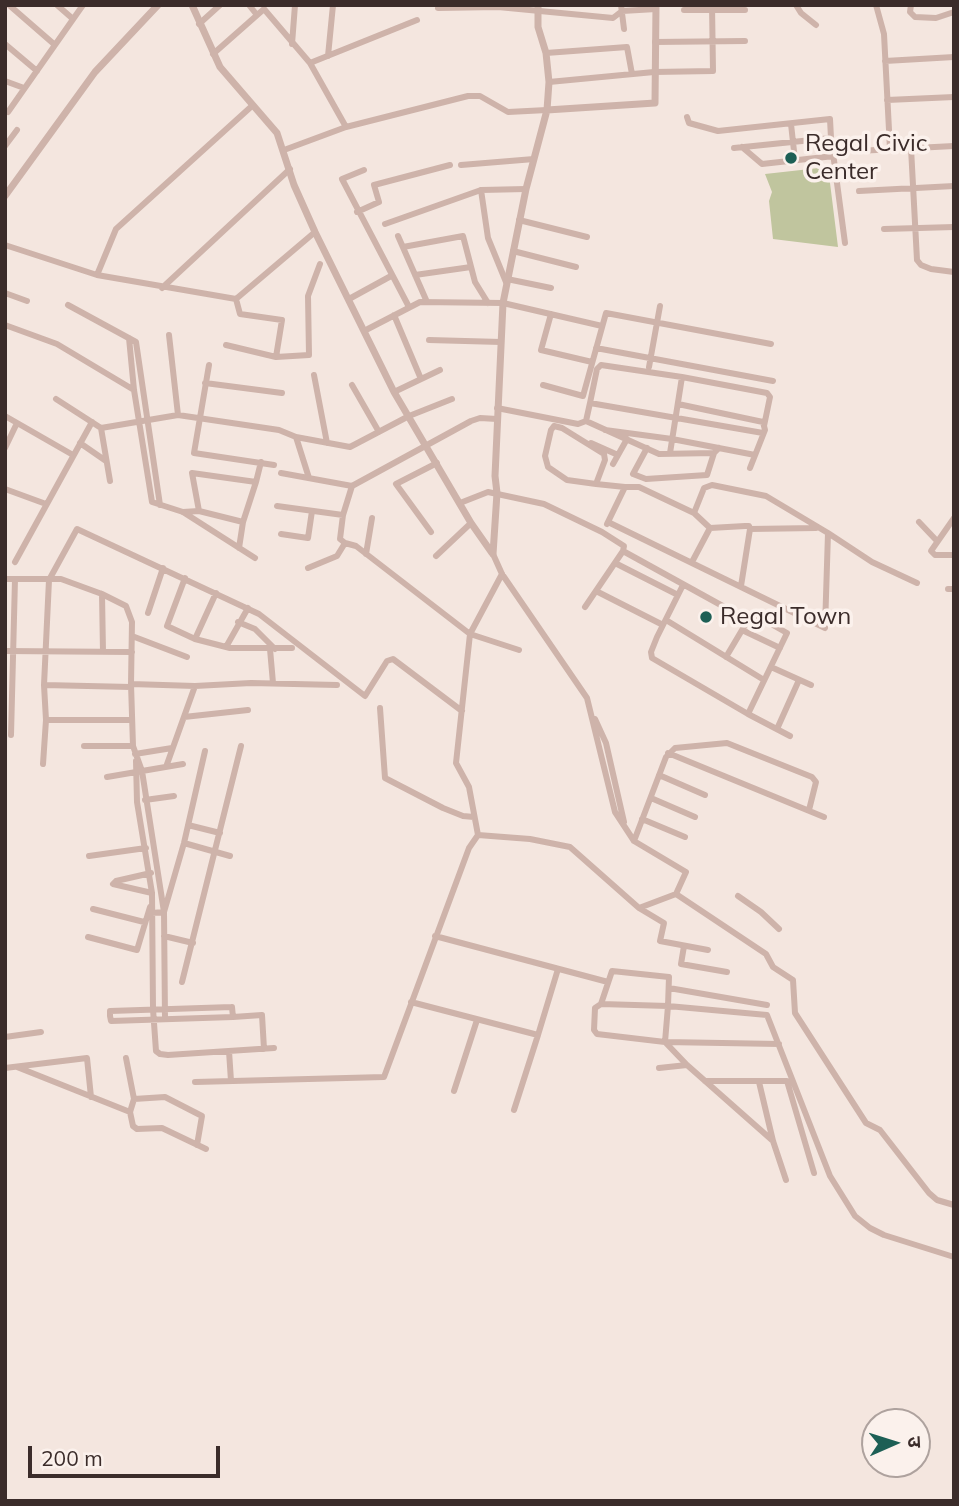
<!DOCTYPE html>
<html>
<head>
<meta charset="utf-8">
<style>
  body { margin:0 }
  #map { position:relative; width:959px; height:1506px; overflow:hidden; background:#f4e6df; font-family:Mulish,"Noto Sans Devanagari",sans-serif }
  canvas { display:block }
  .frame { position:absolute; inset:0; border:7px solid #3b2c2a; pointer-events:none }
  .north { position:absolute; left:861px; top:1408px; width:70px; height:70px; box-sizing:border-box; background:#fbf1ec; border:2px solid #aea29e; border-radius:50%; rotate:87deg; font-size:19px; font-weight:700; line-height:28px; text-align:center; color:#3b2c2a }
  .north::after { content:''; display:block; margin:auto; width:24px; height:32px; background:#1d5f55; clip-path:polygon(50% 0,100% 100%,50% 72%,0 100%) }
  .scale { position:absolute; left:28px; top:1446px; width:192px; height:32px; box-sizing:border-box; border:4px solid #3b2c2a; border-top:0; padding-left:9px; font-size:21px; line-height:24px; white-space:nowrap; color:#3b2c2a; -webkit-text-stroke:5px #fbf1ec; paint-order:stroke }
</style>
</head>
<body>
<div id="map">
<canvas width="959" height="1506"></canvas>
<div class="frame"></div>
<div class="north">उ</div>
<div class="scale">200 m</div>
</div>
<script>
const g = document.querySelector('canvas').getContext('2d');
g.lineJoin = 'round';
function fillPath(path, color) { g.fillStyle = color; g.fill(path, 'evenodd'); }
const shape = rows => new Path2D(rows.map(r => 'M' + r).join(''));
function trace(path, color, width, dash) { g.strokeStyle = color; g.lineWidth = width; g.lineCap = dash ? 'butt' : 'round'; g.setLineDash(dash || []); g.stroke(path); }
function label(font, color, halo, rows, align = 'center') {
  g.font = font + ' Mulish,sans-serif'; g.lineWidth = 7; g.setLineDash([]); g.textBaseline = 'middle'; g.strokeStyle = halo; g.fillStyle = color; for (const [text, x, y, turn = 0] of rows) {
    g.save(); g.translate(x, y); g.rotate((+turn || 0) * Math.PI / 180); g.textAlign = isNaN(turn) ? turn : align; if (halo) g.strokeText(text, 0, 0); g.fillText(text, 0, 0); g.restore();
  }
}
const green = shape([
  [828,167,838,247,773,239,769,201,772,192,765,174]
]);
const minor = shape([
  [9,5,55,45],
  [57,5,73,19],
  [249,5,257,15],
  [439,5,438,8,498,7,613,18,622,11,656,9],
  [621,5,624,29],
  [796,5,801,13,816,25],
  [876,5,884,34,890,149],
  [911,5,910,12,915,17,936,18,954,12],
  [684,10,745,10],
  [199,24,220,5],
  [655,42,745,41],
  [5,44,37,71],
  [292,44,295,5],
  [546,53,627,47,632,74],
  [213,54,264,9,310,63,346,127],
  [328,56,333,5],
  [885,61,954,57],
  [310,63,417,20],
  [5,81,24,88],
  [549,82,654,72,713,71,712,5],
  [887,100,954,97],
  [8,112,83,5],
  [687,117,689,123,718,131,830,119,831,138,734,148],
  [791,124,795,160],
  [831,138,845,243],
  [5,146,17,130],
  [742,147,762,164,834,156],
  [911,148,917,260,921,265,931,269,954,272],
  [284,150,346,127,468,96,480,96,508,112,547,110],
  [857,151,954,146],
  [461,165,534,159],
  [364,170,342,179,409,307],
  [481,190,488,238,506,282],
  [859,191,954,186],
  [357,212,379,202,374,185,450,165],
  [519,220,587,237],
  [385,224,481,190,526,189],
  [884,229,954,227],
  [398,236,427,302],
  [5,245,97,275,236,299,315,232],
  [403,247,463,236,475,282,488,303],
  [513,251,576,267],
  [97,275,116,229,253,105],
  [415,275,471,267],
  [507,279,551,288],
  [162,288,290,169],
  [5,293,27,301],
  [236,299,240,314,282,320,276,357],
  [349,299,391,276],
  [68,305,136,342,160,505],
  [551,314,541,350,592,362],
  [394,315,421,379],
  [5,325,57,344,134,390],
  [364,331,420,302,503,303,602,326],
  [169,335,178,415],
  [129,338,134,390,152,502,183,512,255,558],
  [429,340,501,342],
  [226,345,276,357,309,355,308,296,320,264],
  [596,348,773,381],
  [209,365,194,453,274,465],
  [649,367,660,306],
  [314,375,327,443],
  [682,377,767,393,770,397,764,426],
  [205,383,282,393],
  [352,385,379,432],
  [543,385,583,396,606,313,771,344],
  [394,392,440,370],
  [56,399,101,428,178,415,279,430,296,437,350,447,409,416,452,399],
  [590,403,597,369,601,365,682,377,670,453],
  [678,404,763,422,765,430,750,468],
  [497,408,578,424,586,421,590,403,763,433],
  [5,416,73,455],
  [497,419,480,418,471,421,352,486,343,515,340,539,345,543,356,546,470,634,519,650],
  [586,421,659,454,714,453,719,448],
  [101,428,110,481],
  [605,430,672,439,755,455],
  [296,437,309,478],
  [80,443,106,461],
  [591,443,618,455],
  [5,448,17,423],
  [647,448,633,474,646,479,707,475,714,453],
  [613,464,627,439],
  [281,473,352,486],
  [256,482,261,462],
  [596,484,605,460,604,454,562,428,554,426,551,430,545,456,548,467,567,480,596,484,625,487],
  [5,489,46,504],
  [460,503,488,492,544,504,602,532,624,546,623,551,748,620],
  [277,506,343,515],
  [199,511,192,473,256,482,243,522,239,548],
  [183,512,199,511,243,522],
  [954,518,931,551,935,555,954,555],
  [608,522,825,628,828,533,766,496,712,485,704,488,694,513],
  [919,522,937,541],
  [607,524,625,487,639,487,694,513,710,528,692,562],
  [710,528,745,526,749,526,750,529,741,586],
  [750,529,816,528],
  [431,532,396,484,437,463],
  [828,533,872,562,917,583],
  [281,534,308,538,312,511],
  [366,554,372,518],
  [493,554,502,574,587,698,615,812,634,841,686,872,676,894,639,908],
  [436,556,471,523],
  [15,562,92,422],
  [615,563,678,595],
  [308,568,337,556,345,543],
  [185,578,167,626,195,639,216,593],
  [5,579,61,579,102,594,103,652],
  [683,585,657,637,651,652,652,658,748,714,790,736],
  [948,589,954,589],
  [596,591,663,625],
  [102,594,126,606,132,622,131,684,133,746,142,771,164,912,165,1019],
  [585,607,623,551],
  [148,613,163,568],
  [666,620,764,680],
  [238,622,255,629,275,649],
  [742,630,780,648],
  [132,636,187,657],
  [195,639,230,648,292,648],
  [226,647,248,608],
  [270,649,273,683],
  [5,651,132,652],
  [726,657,748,620,752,617,757,616,787,633,748,714],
  [771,667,811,685],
  [131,684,195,686,251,683,337,685],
  [44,685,131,687],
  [380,708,385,778,443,808,463,816,474,817],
  [184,717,248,710],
  [595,719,606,743,624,822],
  [131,720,46,720,44,685,49,580,77,529,259,614,365,696,387,661,393,659,462,711],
  [777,729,799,680],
  [11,735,15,579],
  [84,746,133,746],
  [668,753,824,817],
  [135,754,172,748],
  [136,761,137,802,152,893,153,1009,156,1051,160,1054,168,1055,274,1048],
  [43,764,46,720],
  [166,767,195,686],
  [659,775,705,795],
  [107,777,183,764],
  [651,798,695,817],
  [145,800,174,796],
  [642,819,685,837],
  [188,825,220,833],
  [478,835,530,839,570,847,639,908,664,923,660,941,708,950],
  [634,841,666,757,675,748,727,743,812,777,816,782,809,810],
  [184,843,230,856],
  [89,856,146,848],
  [151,873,116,881,113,884,152,893],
  [676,894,766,954,773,967,793,980,795,1013,866,1123,880,1130,929,1193,937,1200,954,1205],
  [738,896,761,912,779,929],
  [93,909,144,922],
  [152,913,164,912,184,843,205,751],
  [164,936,193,943],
  [435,936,608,982],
  [88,937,137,950,150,907],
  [684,946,681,964,727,972],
  [182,982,241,746],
  [669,988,767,1005],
  [411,1002,538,1035,514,1110],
  [601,1004,595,1008,594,1030,597,1034,665,1042,779,1044],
  [232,1007,233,1017,111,1021,110,1016,110,1011,232,1007],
  [233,1017,262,1015,264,1049],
  [538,1035,558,969],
  [5,1037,41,1032],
  [229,1051,231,1081],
  [17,1067,130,1112,134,1099,126,1058],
  [5,1068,87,1058,91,1097],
  [659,1068,687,1065],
  [705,1081,787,1081,814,1173],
  [195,1082,384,1077,469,848,478,835,469,787,456,763,470,634,502,574],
  [759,1082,773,1141,786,1180],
  [454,1091,477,1020],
  [134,1099,165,1097,202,1116,197,1145],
  [130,1112,133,1126,137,1129,162,1128,206,1149],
  [773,1141,687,1065,665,1042,668,1006,669,977,612,971,601,1004,668,1006,767,1015,830,1176,855,1216,870,1228,884,1235,954,1257]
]);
const tertiary = shape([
  [192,5,220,67,277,133,294,185,315,232,394,392,471,523,492,553],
  [538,5,538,27,546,53,549,82,547,110],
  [5,196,95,72,158,5],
  [493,554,497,493,495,476,503,303,526,189,547,110,655,103,656,5]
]);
const markers = [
  [791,158,7,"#1d5f55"],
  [706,617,7,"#1d5f55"]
];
const poiNames = [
  ["Regal Civic",805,144],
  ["Center",805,172],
  ["Regal Town",720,617]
];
fillPath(green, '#c0c59e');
trace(minor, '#ceb3aa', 6);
trace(tertiary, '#ceb3aa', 7);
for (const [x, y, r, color] of markers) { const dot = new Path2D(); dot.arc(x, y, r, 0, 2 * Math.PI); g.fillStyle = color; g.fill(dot); trace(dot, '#fbf1ec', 2.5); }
label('24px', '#3b2c2a', '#fbf1ec', poiNames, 'left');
</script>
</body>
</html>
